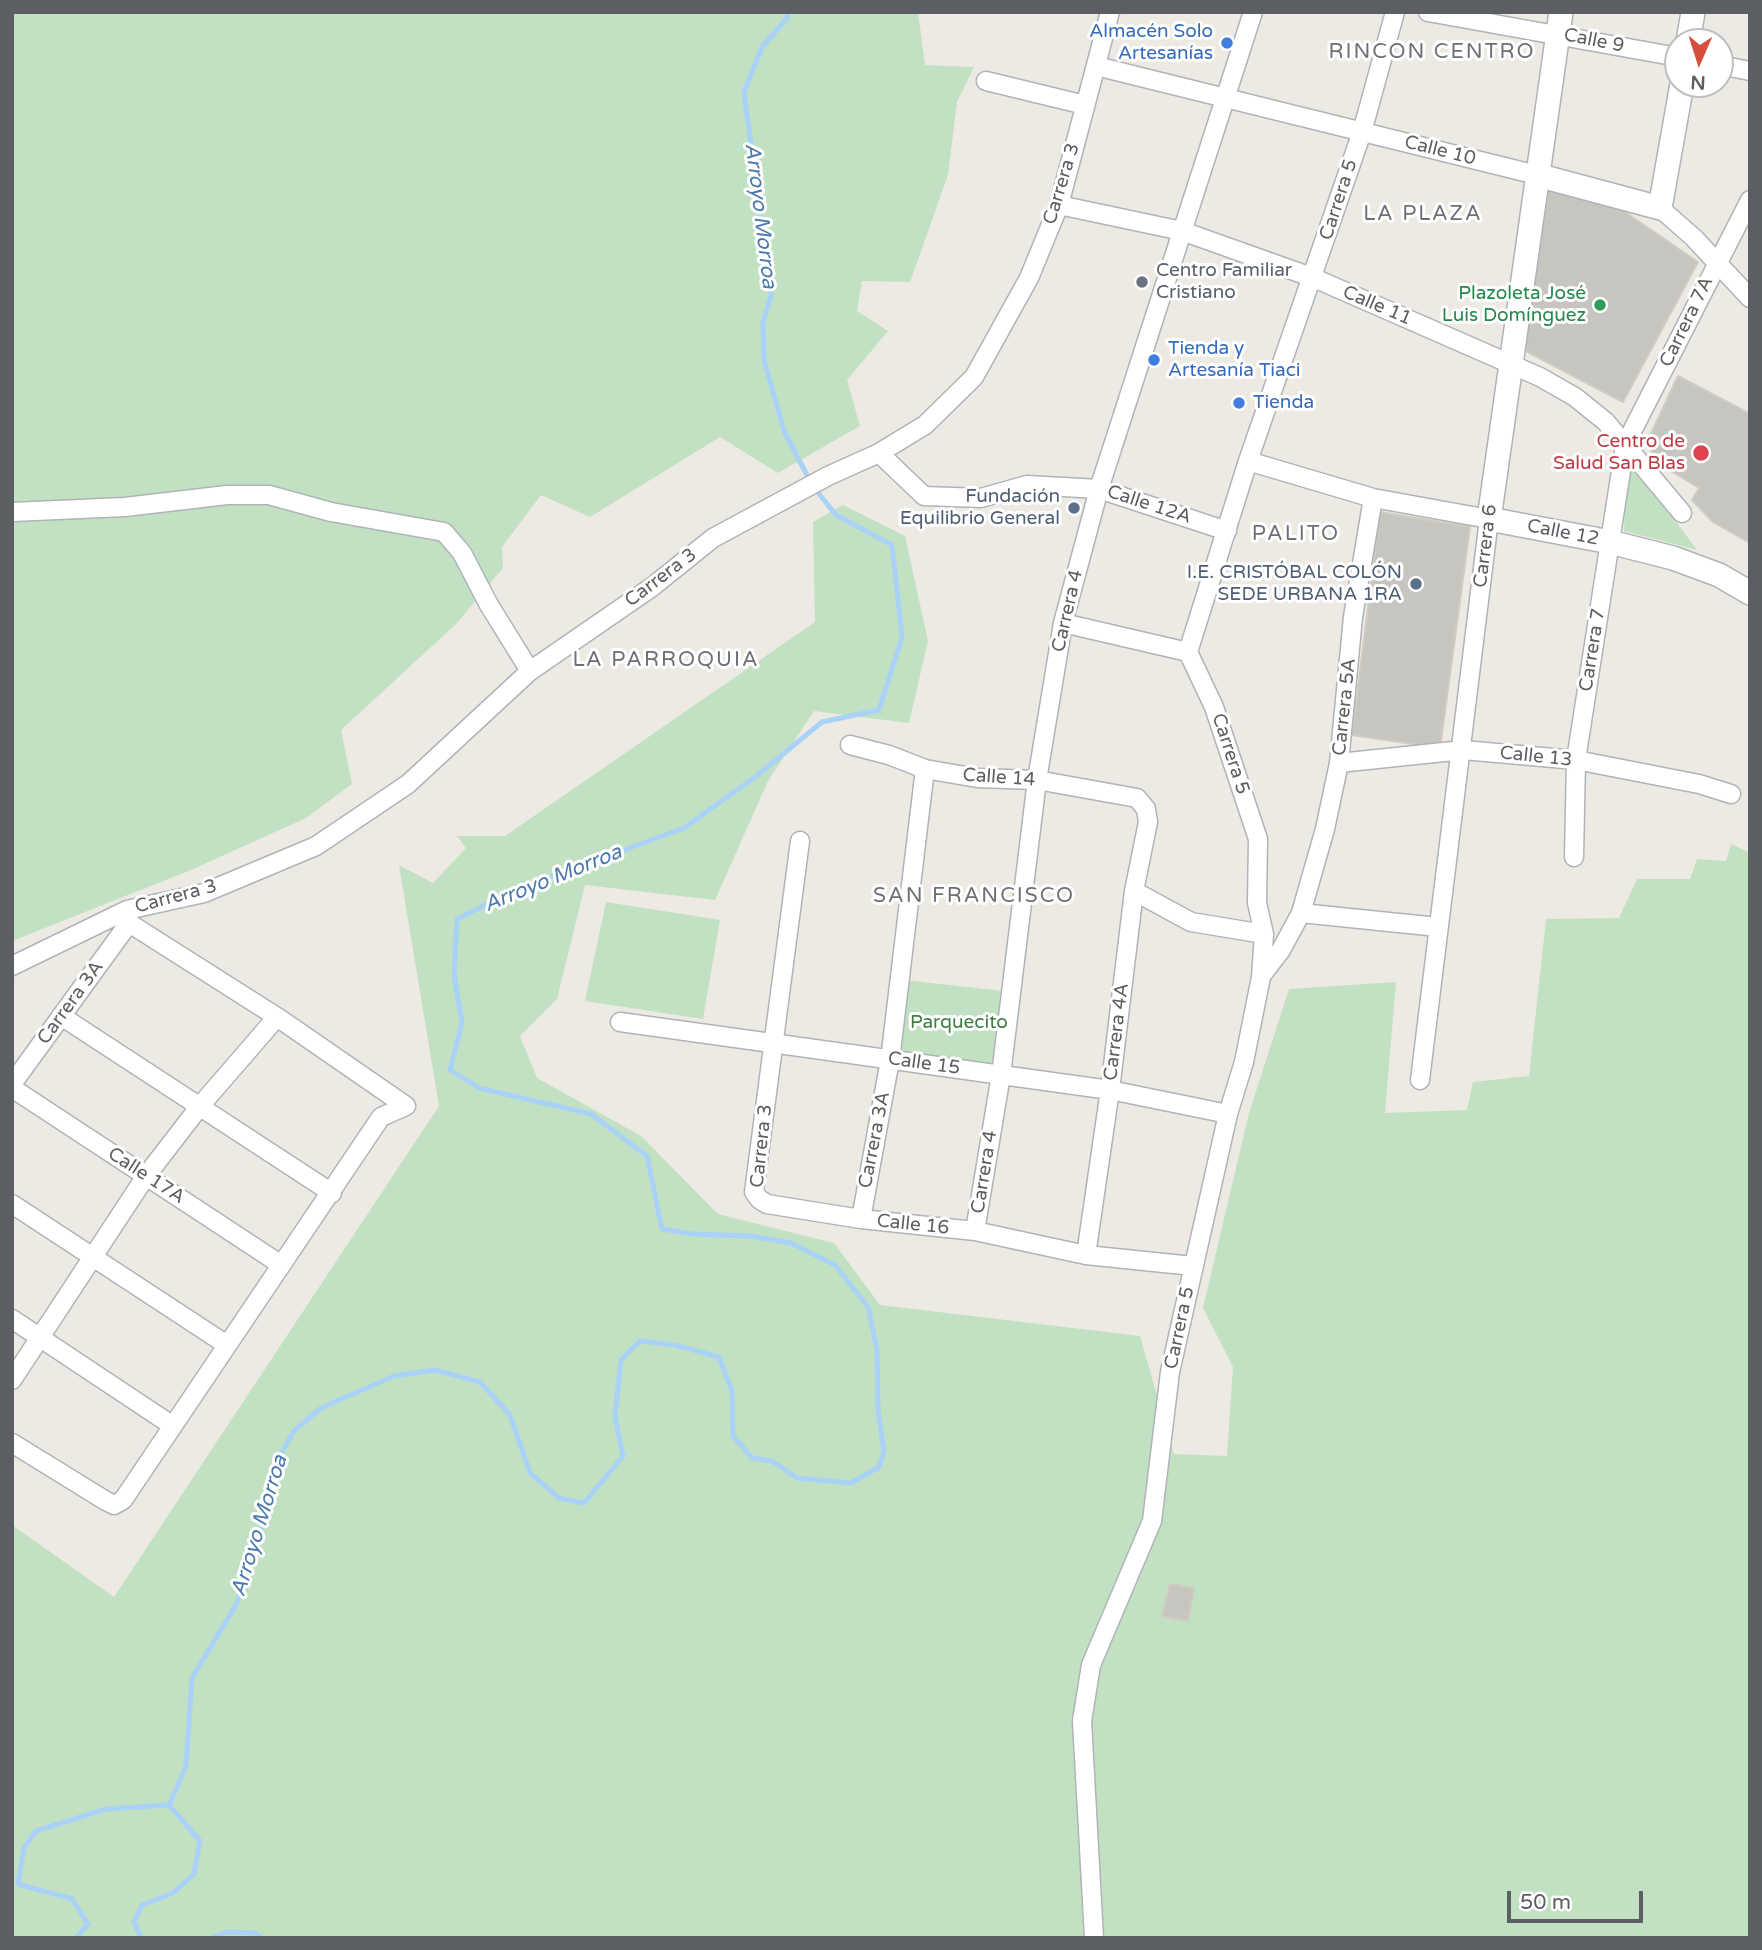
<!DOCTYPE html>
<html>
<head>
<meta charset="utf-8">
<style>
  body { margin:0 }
  #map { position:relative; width:1762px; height:1950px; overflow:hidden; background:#eceae3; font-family:"Varela Round",sans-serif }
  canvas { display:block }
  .frame { position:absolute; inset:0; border:14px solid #5b5e62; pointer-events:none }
  .north { position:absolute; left:1664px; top:28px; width:70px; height:70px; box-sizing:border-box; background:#fff; border:2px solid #bdbfc0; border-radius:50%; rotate:183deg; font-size:19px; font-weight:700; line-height:28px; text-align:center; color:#5b5e62 }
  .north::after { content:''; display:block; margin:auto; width:24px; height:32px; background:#d64e3e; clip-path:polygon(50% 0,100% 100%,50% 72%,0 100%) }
  .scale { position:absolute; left:1507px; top:1891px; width:136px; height:32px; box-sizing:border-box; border:4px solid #5b5e62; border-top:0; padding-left:9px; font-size:21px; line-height:24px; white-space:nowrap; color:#5b5e62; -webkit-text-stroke:5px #fff; paint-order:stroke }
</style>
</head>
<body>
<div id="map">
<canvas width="1762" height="1950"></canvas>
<div class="frame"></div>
<div class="north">N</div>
<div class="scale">50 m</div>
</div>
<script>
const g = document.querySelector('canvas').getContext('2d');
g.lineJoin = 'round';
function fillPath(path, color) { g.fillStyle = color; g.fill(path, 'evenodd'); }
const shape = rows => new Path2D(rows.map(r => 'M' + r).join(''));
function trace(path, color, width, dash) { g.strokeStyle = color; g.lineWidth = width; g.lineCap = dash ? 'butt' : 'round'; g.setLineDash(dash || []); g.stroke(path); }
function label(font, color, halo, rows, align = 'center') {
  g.font = font + ' "Varela Round",sans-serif'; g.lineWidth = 6; g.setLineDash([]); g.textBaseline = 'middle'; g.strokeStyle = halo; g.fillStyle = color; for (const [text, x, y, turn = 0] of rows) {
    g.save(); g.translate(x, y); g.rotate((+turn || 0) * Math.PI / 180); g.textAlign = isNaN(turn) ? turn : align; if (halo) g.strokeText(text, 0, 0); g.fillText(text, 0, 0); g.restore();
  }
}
const green = shape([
  [12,12,918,12,925,65,974,67,957,102,948,175,910,282,862,281,857,311,888,331,847,380,860,426,778,473,720,437,590,517,541,495,502,547,503,568,456,624,341,730,352,784,306,818,191,870,12,941],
  [1626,462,1633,464,1697,550,1624,531],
  [843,505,905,536,928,641,909,723,814,711,768,781,715,900,585,885,557,999,520,1036,537,1078,641,1136,718,1214,834,1243,880,1305,1140,1336,1174,1454,1227,1456,1233,1367,1203,1308,1249,1113,1289,989,1396,982,1385,1113,1467,1110,1473,1082,1529,1076,1546,919,1619,918,1637,879,1690,879,1697,859,1726,861,1731,844,1750,853,1750,1938,12,1938,12,1525,114,1597,439,1106,399,865,433,883,466,848,457,836,505,836,815,622,813,522],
  [606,902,720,920,703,1019,585,1001],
  [904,980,1003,991,994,1065,894,1051]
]);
const stream = shape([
  [76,1938,88,1924,72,1899,18,1884,24,1848,36,1831,106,1809,169,1805,186,1766,192,1678,236,1605,257,1548,276,1462,294,1431,321,1408,394,1376,435,1370,480,1382,510,1415,530,1473,559,1498,584,1503,623,1456,615,1416,621,1360,640,1341,675,1345,719,1357,732,1391,733,1436,752,1458,772,1461,797,1478,851,1483,879,1467,884,1451,878,1410,877,1349,868,1307,835,1265,791,1243,751,1236,693,1234,662,1229,647,1156,591,1114,479,1088,450,1070,462,1023,454,975,457,919,515,890,684,828,759,774,822,722,879,710,902,637,892,545,836,515,812,485,784,431,764,360,763,322,771,295,744,92,762,47,788,17,786,12],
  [141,1938,134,1922,142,1905,173,1893,194,1874,200,1841,169,1805],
  [211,1938,227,1932,255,1933,262,1938]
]);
const building = shape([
  [1540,187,1622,210,1698,262,1623,402,1520,348,1540,187],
  [1678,376,1750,414,1750,543,1713,522,1692,500,1699,488,1658,463,1647,442,1678,376],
  [1380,512,1470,527,1440,748,1352,735,1380,512],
  [1170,1584,1194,1588,1188,1621,1162,1616,1170,1584]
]);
const minor = shape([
  [1428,12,1678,57],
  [1720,65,1750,71],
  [1096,66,1537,175],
  [986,81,1085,105],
  [1059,205,1182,231,1314,278,1540,377,1575,397,1606,422,1682,513],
  [1660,208,1694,238,1750,298],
  [879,453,924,496,981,498,1027,485,1099,489,1227,531],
  [1248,461,1373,498,1489,519,1420,1080],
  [12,512,125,507,227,495,269,495,331,512,444,532,462,553,489,605,530,671],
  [1063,623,1188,652],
  [850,745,889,755,925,769,977,778,1037,780,1137,798,1146,809,1148,822,1134,891,1110,1090,1086,1255],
  [1339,763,1463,750,1576,760,1699,784,1731,794],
  [800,841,754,1192,759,1199,767,1204,861,1219,975,1231,1086,1255,1193,1266],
  [1574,857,1576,760,1625,445,1750,200],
  [1134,891,1191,922,1264,934],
  [1301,913,1438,927],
  [12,966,127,910,204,893,316,846,408,784,530,671,652,587,713,538,828,476,879,453,925,425,974,377,1029,278,1059,205,1110,12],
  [1261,976,1281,950,1301,913,1325,829,1339,763,1353,617,1373,498],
  [61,1016,332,1193],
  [620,1022,1110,1090,1228,1114],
  [12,1084,129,923],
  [12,1088,280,1264],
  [12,1204,227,1345],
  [861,1219,890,1060,925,769],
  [975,1231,1001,1075,1037,780,1063,623,1099,489,1253,12],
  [12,1319,173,1426],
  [12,1380,146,1176,200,1106,277,1017],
  [12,1443,106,1501,114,1505,123,1500,381,1117,406,1106,277,1017,129,923,127,910],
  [1094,1938,1082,1721,1091,1665,1152,1521,1170,1372,1228,1114,1244,1062,1261,977,1264,934,1257,903,1258,839,1214,707,1188,652,1248,461,1362,132,1395,12]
]);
const tertiary = shape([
  [1561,12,1489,519,1610,542,1673,558,1719,575,1750,593],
  [1688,42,1693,12],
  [1537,175,1660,208,1682,84]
]);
const markers = [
  [1227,43,7,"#3f7fe0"],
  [1142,282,7,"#6b7280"],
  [1600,305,7,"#2e9e5b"],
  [1154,360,7,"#3f7fe0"],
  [1239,403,7,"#3f7fe0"],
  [1701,453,9,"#e0444e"],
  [1074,508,7,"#5c6f8a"],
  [1416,584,7,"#5c6f8a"]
];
const shopNames = [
  ["Almacén Solo",1213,32,"right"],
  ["Artesanías",1213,54,"right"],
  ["Tienda y",1168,349],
  ["Artesanía Tiaci",1168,371],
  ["Tienda",1253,403]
];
const streetNames = [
  ["Calle 9",1594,41,11],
  ["Calle 10",1440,151,14],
  ["Carrera 3",1062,184,-73],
  ["Carrera 5",1339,200,-72],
  ["Calle 11",1377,306,23],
  ["Carrera 7A",1687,322,-64],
  ["Calle 12A",1149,505,18],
  ["Calle 12",1563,533,11],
  ["Carrera 6",1486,546,-83],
  ["Carrera 3",661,578,-37],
  ["Carrera 4",1068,611,-77],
  ["Carrera 7",1593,650,-81],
  ["Carrera 5A",1345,707,-84],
  ["Carrera 5",1230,754,72],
  ["Calle 13",1536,757,6],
  ["Calle 14",999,778,4],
  ["Carrera 3",176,897,-15],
  ["Carrera 3A",71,1003,-54],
  ["Carrera 4A",1117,1032,-83],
  ["Calle 15",924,1064,8],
  ["Carrera 3A",875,1140,-79],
  ["Carrera 3",762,1146,-84],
  ["Carrera 4",985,1172,-81],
  ["Calle 17A",146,1176,33],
  ["Calle 16",913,1225,6],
  ["Carrera 5",1180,1328,-78]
];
const worshipNames = [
  ["Centro Familiar",1156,271],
  ["Cristiano",1156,293]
];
const leisureNames = [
  ["Plazoleta José",1586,294],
  ["Luis Domínguez",1586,316]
];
const healthNames = [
  ["Centro de",1685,442],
  ["Salud San Blas",1685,464]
];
const serviceNames = [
  ["Fundación",1060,497],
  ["Equilibrio General",1060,519],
  ["I.E. CRISTÓBAL COLÓN",1402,573],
  ["SEDE URBANA 1RA",1402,595]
];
const parkNames = [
  ["Parquecito",959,1023]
];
const neighbourhoodNames = [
  ["RINCON CENTRO",1432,52],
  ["LA PLAZA",1423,214],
  ["PALITO",1296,534],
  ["LA PARROQUIA",666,660],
  ["SAN FRANCISCO",974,896]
];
const waterNames = [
  ["Arroyo Morroa",760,216,83],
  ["Arroyo Morroa",553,879,-22],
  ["Arroyo Morroa",260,1526,-73]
];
fillPath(green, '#c2e1c2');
trace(stream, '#a9d2f6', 5);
fillPath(building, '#c7c5c0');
trace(building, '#d0ccc2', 2);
trace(minor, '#b0b3b7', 21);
trace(tertiary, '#b0b3b7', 26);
trace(minor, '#fff', 18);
trace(tertiary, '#fff', 23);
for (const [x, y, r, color] of markers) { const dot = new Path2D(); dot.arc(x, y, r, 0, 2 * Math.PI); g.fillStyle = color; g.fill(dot); trace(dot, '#fff', 2.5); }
label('19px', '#366cbe', '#fff', shopNames, 'left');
label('19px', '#5b5e62', '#fff', streetNames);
label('19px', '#5b616d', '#fff', worshipNames, 'left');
label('19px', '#27864d', '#fff', leisureNames, 'right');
label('19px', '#be3a42', '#fff', healthNames, 'right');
label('19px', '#4e5e75', '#fff', serviceNames, 'right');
label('19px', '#3d7e42', '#fff', parkNames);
g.letterSpacing = '2px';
label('21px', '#6c7074', '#fff', neighbourhoodNames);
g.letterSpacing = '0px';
label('italic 21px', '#4c79ae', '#fff', waterNames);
</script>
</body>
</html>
